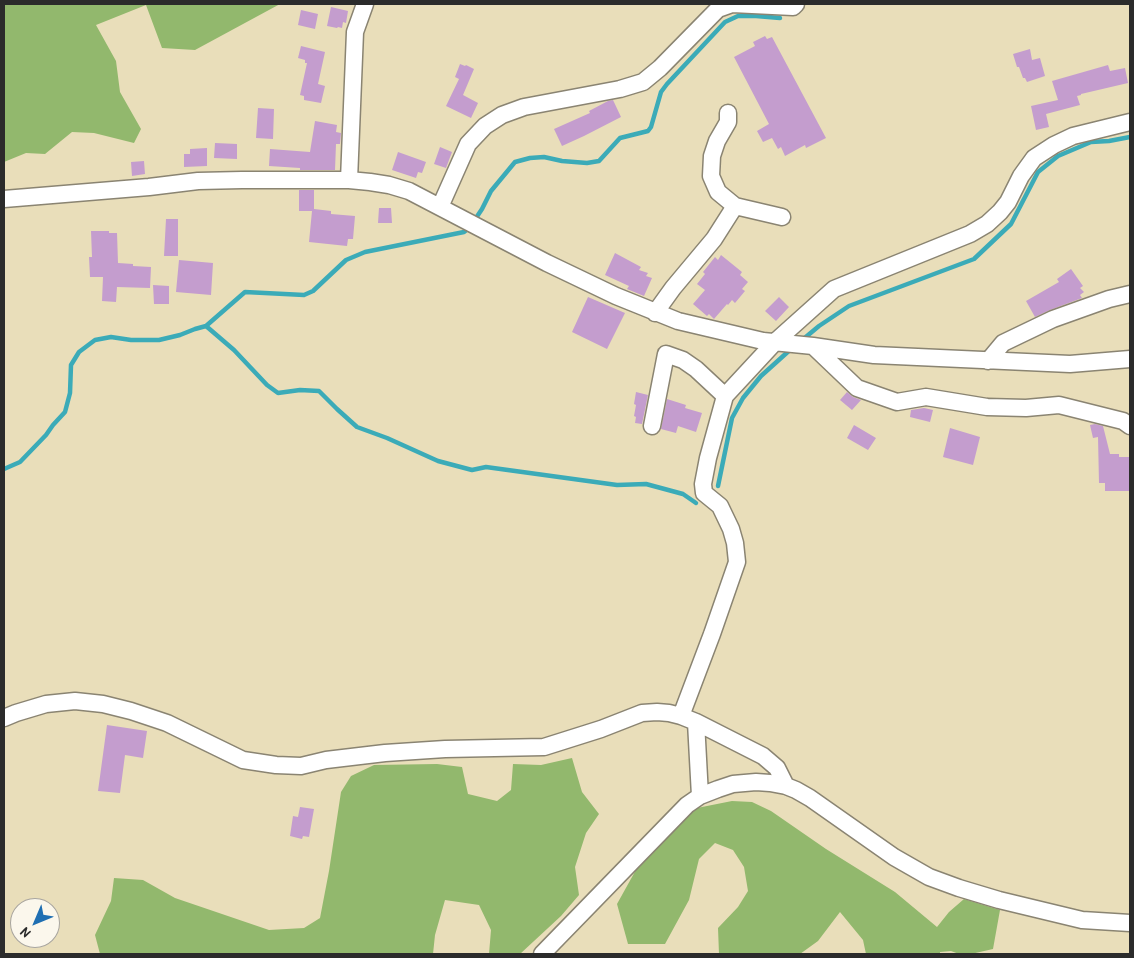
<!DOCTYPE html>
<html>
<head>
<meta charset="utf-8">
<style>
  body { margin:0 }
  #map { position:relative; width:1134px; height:958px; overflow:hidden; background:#e9deba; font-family:"Patrick Hand",sans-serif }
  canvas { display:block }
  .frame { position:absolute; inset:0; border:5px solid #2b2b2b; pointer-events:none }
  .north { position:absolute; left:10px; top:898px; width:50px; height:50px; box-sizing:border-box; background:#fbf7ec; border:1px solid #a8a59f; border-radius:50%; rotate:225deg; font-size:14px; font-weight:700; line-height:20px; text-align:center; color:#2b2b2b }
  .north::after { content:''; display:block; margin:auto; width:18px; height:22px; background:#1f6fb2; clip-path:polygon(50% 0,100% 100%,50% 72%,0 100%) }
</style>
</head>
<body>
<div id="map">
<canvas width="1134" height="958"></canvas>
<div class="frame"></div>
<div class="north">N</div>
</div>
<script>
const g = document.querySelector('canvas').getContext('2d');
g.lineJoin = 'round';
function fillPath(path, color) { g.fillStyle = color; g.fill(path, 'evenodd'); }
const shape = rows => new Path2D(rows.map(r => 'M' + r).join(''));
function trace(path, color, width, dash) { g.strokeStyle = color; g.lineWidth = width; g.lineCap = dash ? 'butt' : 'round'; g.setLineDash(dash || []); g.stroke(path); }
const forest = shape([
  [4,4,280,4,195,50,162,48,146,5,96,25,116,61,120,92,141,129,134,143,94,133,72,132,45,154,26,153,4,162],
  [572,758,582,792,599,814,586,833,575,867,579,895,561,916,520,954,489,954,491,930,479,905,445,900,435,935,433,954,100,954,95,935,111,901,114,878,143,880,175,898,269,930,304,928,320,918,329,871,341,792,351,776,374,765,437,764,462,767,468,794,497,801,511,790,513,764,541,765],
  [732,801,752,802,771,811,826,849,895,892,937,927,949,912,964,899,1000,910,993,949,971,954,959,954,951,951,940,952,940,954,866,954,863,940,840,912,818,941,800,954,719,954,718,928,738,907,748,891,744,867,733,850,715,843,699,859,689,900,665,944,628,944,617,904,637,868,665,834,697,808]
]);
const stream = shape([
  [474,221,482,209,491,191,515,162,530,158,544,157,562,161,587,163,599,161,620,138,648,131,651,127,661,92,667,84,725,22,738,16,756,16,780,18],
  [206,326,234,350,267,385,278,393,300,390,319,391,337,409,357,427,387,438,438,461,472,470,486,467,617,485,646,484,683,494,696,503],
  [801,341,819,326,849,306,974,259,1011,224,1038,172,1058,156,1091,142,1109,141,1130,137],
  [4,469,20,462,46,435,53,425,65,412,70,393,71,365,79,352,95,340,111,337,131,340,159,340,180,335,195,329,206,326,245,292,304,295,313,291,346,260,365,252,464,232,469,228],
  [718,486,732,418,743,398,761,376,791,349]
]);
const building = shape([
  [331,7,348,11,346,23,343,22,342,28,338,27,337,28,327,26],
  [301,10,318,14,315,29,298,25],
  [765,36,767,39,772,37,826,138,806,148,805,145,785,156,781,147,778,149,772,138,763,142,757,131,769,124,734,57,755,46,753,42],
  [301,46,325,52,318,84,325,86,321,103,304,100,304,96,300,95,307,63,305,63,305,60,298,58],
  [1030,49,1032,60,1040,58,1045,76,1027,82,1025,78,1023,78,1019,67,1017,67,1013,54],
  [460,64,465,66,466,65,474,69,463,95,478,103,471,118,446,106,459,79,455,77],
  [1108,65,1110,71,1125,68,1128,83,1081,94,1081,95,1077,96,1080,105,1046,114,1049,127,1036,130,1031,106,1058,100,1052,81],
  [613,100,621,117,584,136,562,146,554,129,590,113,589,111,608,101],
  [258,108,274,109,273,139,256,138],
  [315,121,337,125,336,132,341,133,340,144,336,144,335,170,300,170,300,168,269,166,270,149,310,152],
  [215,143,237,144,237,159,214,158],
  [440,147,452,152,446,168,434,164],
  [207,148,207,166,184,167,184,154,190,154,190,149],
  [398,152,426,162,422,173,418,172,416,178,392,170],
  [144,161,145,174,132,176,131,162],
  [299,190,314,190,314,209,331,211,331,214,355,216,353,239,348,239,347,246,309,242,312,211,299,211],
  [379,208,391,208,392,223,378,223],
  [166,219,178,219,178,256,164,256],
  [91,231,109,231,109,233,117,233,118,263,133,264,133,266,151,267,150,288,117,287,116,302,102,301,103,277,90,277,89,257,92,257],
  [615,253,641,267,639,270,648,273,646,276,652,278,644,296,627,289,629,286,605,275],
  [721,255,742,272,740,275,748,282,742,289,745,291,735,303,732,300,728,305,727,304,714,319,709,314,707,316,693,304,705,290,697,284,705,274,703,272,715,257,718,260],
  [179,260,213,263,211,295,176,292],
  [1071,269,1083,286,1080,288,1084,292,1080,295,1082,298,1050,310,1035,317,1026,301,1059,282,1057,279],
  [153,285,169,286,169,304,154,304],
  [588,297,625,313,607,349,572,332],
  [779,297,789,307,776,321,765,311],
  [636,392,648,395,642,424,635,423,636,417,634,416,636,405,634,404],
  [847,392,853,397,861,400,852,410,840,400],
  [667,399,686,405,685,408,702,413,696,432,678,426,676,433,661,429],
  [924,408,933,410,930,422,910,417,911,410],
  [1095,424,1103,426,1110,454,1119,454,1119,457,1130,457,1130,491,1105,491,1105,483,1099,483,1098,437,1093,438,1090,425],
  [854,425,876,438,868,450,847,438],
  [950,428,980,437,973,465,943,457],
  [107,725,147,731,143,758,125,755,120,793,98,791],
  [300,807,314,809,309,837,303,836,302,839,290,836,293,816,298,817]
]);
const minor = shape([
  [349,180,355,32,365,4],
  [4,199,149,187,198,181,242,180,349,180,370,182,389,185,409,191,547,263,616,296,678,321,763,341,813,346,874,355,1070,364,1130,359],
  [735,206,782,217],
  [440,207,468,144,485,126,502,115,524,107,620,89,643,82,660,68,718,9,732,4,793,7,796,4],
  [655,313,673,288,714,239,735,206,718,192,711,176,712,156,717,141,728,122,728,113],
  [813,346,857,388,897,402,926,397,987,407,1026,408,1059,405,1123,421,1130,426],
  [988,361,1003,343,1053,319,1109,299,1130,294],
  [652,426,666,354,683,360,696,369,725,396],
  [681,716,712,634,737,562,735,543,731,529,720,506,704,493,703,484,708,458,725,396,776,341,834,289,970,234,987,224,1000,212,1008,202,1021,176,1034,158,1054,145,1073,136,1130,122],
  [4,718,16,713,46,704,75,701,103,704,131,711,167,723,243,760,276,765,301,766,326,760,385,753,445,749,544,747,601,729,642,713,657,712,669,713,681,716,696,722,763,756,777,768,786,786],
  [696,722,700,796],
  [542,954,687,805,700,796,718,789,733,784,756,782,770,783,786,786,796,790,810,798,894,857,929,877,959,888,999,900,1082,920,1130,923]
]);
fillPath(forest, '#92b86d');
trace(stream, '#3babb8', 4.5);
fillPath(building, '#c49dce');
trace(minor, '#8a8472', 19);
trace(minor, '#fff', 16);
</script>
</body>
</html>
